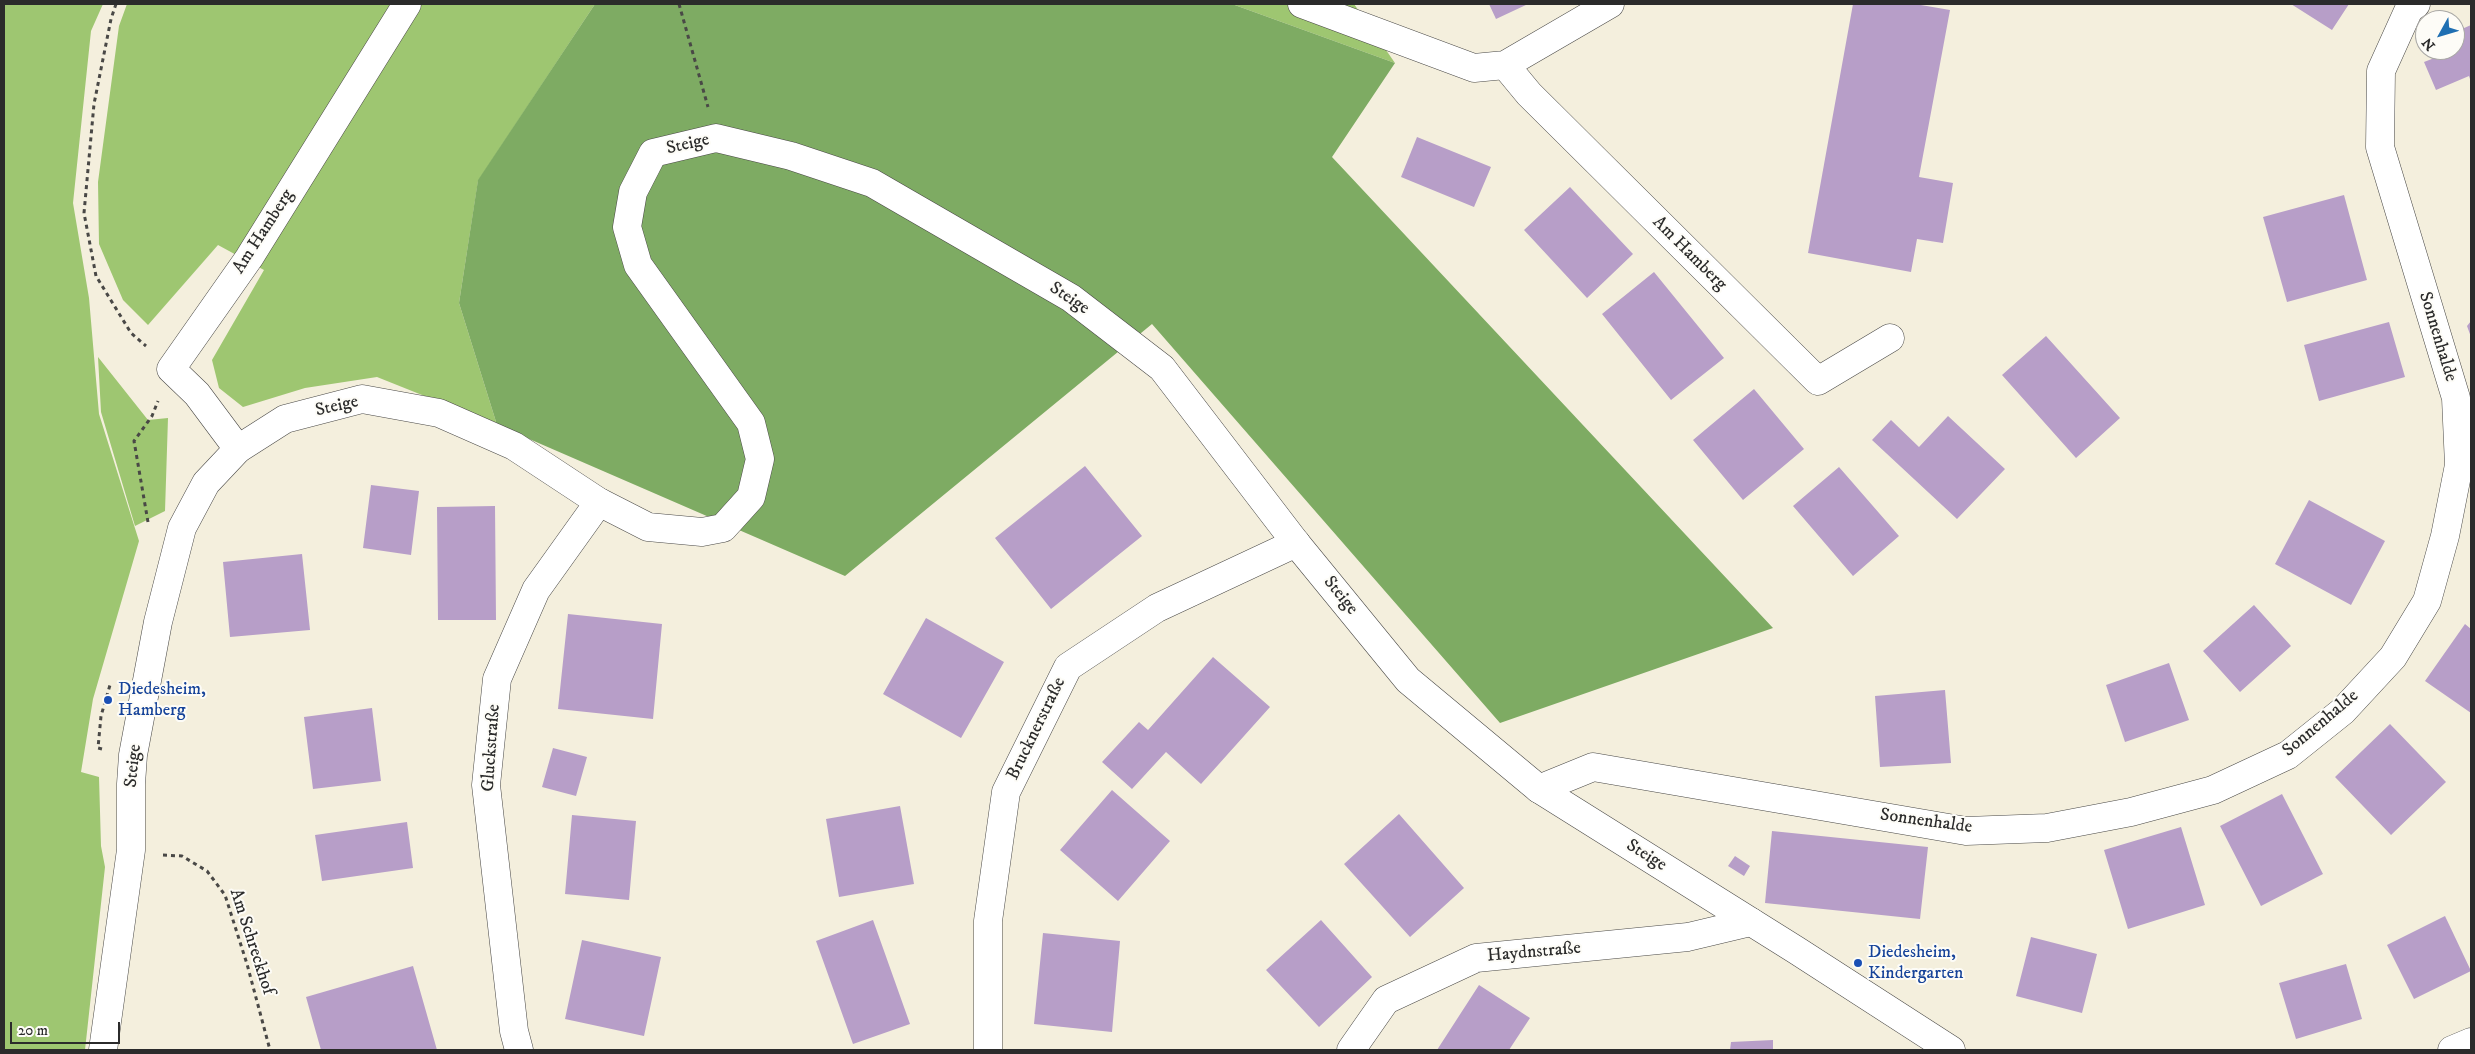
<!DOCTYPE html>
<html>
<head>
<meta charset="utf-8">
<style>
  body { margin:0 }
  #map { position:relative; width:2475px; height:1054px; overflow:hidden; background:#f4efdd; font-family:"IM FELL DW Pica",serif }
  canvas { display:block }
  .frame { position:absolute; inset:0; border:5px solid #2b2b2b; pointer-events:none }
  .north { position:absolute; left:2415px; top:10px; width:50px; height:50px; box-sizing:border-box; background:#fdfcf7; border:1px solid #a9a8a5; border-radius:50%; rotate:231deg; font-size:14px; font-weight:700; line-height:20px; text-align:center; color:#2b2b2b }
  .north::after { content:''; display:block; margin:auto; width:18px; height:22px; background:#1f6fb2; clip-path:polygon(50% 0,100% 100%,50% 72%,0 100%) }
  .scale { position:absolute; left:10px; top:1022px; width:110px; height:22px; box-sizing:border-box; border:2px solid #2b2b2b; border-top:0; padding-left:6px; font-size:15px; line-height:18px; white-space:nowrap; color:#2b2b2b; -webkit-text-stroke:4px #fdfcf7; paint-order:stroke }
</style>
</head>
<body>
<div id="map">
<canvas width="2475" height="1054"></canvas>
<div class="frame"></div>
<div class="north">N</div>
<div class="scale">20 m</div>
</div>
<script>
const g = document.querySelector('canvas').getContext('2d');
g.lineJoin = 'round';
function fillPath(path, color) { g.fillStyle = color; g.fill(path, 'evenodd'); }
const shape = rows => new Path2D(rows.map(r => 'M' + r).join(''));
function trace(path, color, width, dash) { g.strokeStyle = color; g.lineWidth = width; g.lineCap = dash ? 'butt' : 'round'; g.setLineDash(dash || []); g.stroke(path); }
function label(font, color, halo, rows, align = 'center') {
  g.font = font + ' "IM FELL DW Pica",serif'; g.lineWidth = 4; g.setLineDash([]); g.textBaseline = 'middle'; g.strokeStyle = halo; g.fillStyle = color; for (const [text, x, y, turn = 0] of rows) {
    g.save(); g.translate(x, y); g.rotate((+turn || 0) * Math.PI / 180); g.textAlign = isNaN(turn) ? turn : align; if (halo) g.strokeText(text, 0, 0); g.fillText(text, 0, 0); g.restore();
  }
}
const green = shape([
  [4,4,103,4,91,31,73,203,89,298,99,414,139,541,93,699,81,772,99,777,101,846,105,867,85,1050,4,1050],
  [127,4,595,4,478,181,459,303,497,425,377,377,305,388,243,407,219,388,212,360,264,270,218,245,148,325,123,300,99,244,98,182,119,26],
  [1232,4,1354,4,1395,63],
  [98,357,148,420,168,418,165,511,135,526,101,412]
]);
const forest = shape([
  [595,4,1232,4,1395,63,1332,157,1773,628,1500,723,1152,324,845,576,497,425,459,303,478,180]
]);
const building = shape([
  [1489,4,1528,4,1496,19],
  [1853,4,1915,4,1950,10,1919,177,1953,183,1943,243,1917,239,1911,272,1808,253],
  [2291,4,2349,4,2332,30],
  [2471,25,2471,82,2469,76,2436,90,2424,62,2455,50,2458,48,2455,32],
  [1417,137,1491,167,1474,207,1401,177],
  [1570,187,1633,254,1587,298,1524,230],
  [2344,195,2367,280,2287,302,2263,217],
  [1654,272,1724,358,1671,400,1602,314],
  [2471,321,2471,337,2467,326],
  [2389,322,2405,377,2319,401,2304,345],
  [2046,336,2120,418,2076,458,2002,375],
  [1754,389,1804,449,1743,500,1693,440],
  [1948,416,2005,469,1957,519,1872,440,1891,420,1919,447],
  [1085,466,1142,536,1051,609,995,538],
  [1839,467,1899,536,1853,576,1793,506],
  [371,485,419,491,411,555,363,548],
  [2309,500,2385,541,2351,605,2275,564],
  [495,506,496,620,438,620,437,507],
  [302,554,310,630,230,637,223,562],
  [2254,605,2291,646,2240,692,2203,651],
  [568,614,662,624,653,719,558,709],
  [926,618,1004,662,961,738,883,694],
  [2465,624,2471,629,2471,713,2425,681],
  [1213,657,1270,707,1201,784,1166,752,1132,789,1102,762,1139,722,1148,730],
  [2169,663,2189,720,2125,742,2106,685],
  [1945,690,1951,763,1880,767,1875,696],
  [372,708,381,781,313,789,304,717],
  [2390,724,2446,782,2391,835,2335,777],
  [553,748,587,757,576,796,542,787],
  [1112,790,1170,841,1118,901,1060,850],
  [2282,794,2323,874,2261,906,2220,826],
  [900,806,914,884,839,897,826,819],
  [1399,814,1464,888,1410,937,1344,864],
  [572,815,636,821,629,900,565,894],
  [407,822,413,868,322,881,315,835],
  [2181,827,2205,905,2128,929,2104,850],
  [1772,831,1928,847,1920,919,1765,903],
  [1735,856,1750,866,1744,876,1728,866],
  [2445,916,2471,971,2414,999,2387,945],
  [873,920,910,1024,853,1044,816,941],
  [1321,920,1372,977,1319,1027,1266,970],
  [1043,933,1120,941,1112,1032,1034,1024],
  [2031,937,2097,954,2082,1013,2016,996],
  [582,940,661,957,644,1036,565,1019],
  [2346,964,2362,1019,2296,1039,2279,983],
  [413,966,437,1050,321,1050,306,997],
  [1479,985,1530,1018,1509,1050,1437,1050],
  [1773,1040,1773,1050,1730,1050,1731,1042]
]);
const path = shape([
  [116,4,111,19,94,104,84,213,96,276,131,333,146,346],
  [679,4,708,107],
  [148,522,134,441,152,416,158,401],
  [102,749,98,748,101,716,110,685],
  [163,855,182,856,207,871,225,895,247,964,270,1050]
]);
const minor = shape([
  [1302,4,1474,68,1505,65,1610,4],
  [1505,65,1529,94,1818,381,1890,338],
  [238,449,197,394,171,369,249,258,407,4],
  [1539,789,1593,767,1966,831,2047,828,2131,812,2213,790,2288,755,2343,711,2393,657,2427,601,2445,536,2459,465,2456,398,2380,147,2381,71,2409,9,2416,4],
  [519,1050,514,1031,486,785,497,679,536,590,599,502],
  [988,1050,988,921,1006,792,1068,667,1157,608,1296,543],
  [1351,1050,1386,1000,1476,958,1688,937,1751,922],
  [2452,1050,2471,1042]
]);
const tertiary = shape([
  [103,1050,131,850,131,784,133,755,158,622,182,528,206,483,238,449,285,419,362,399,439,413,514,446,599,502,648,527,702,532,723,528,751,497,760,459,751,423,638,265,627,227,633,192,653,153,716,138,791,156,872,183,1071,298,1162,368,1296,543,1408,680,1539,789,1796,950,1951,1050]
]);
const markers = [
  [108,700,5,"#1a4fb4"],
  [1858,963,5,"#1a4fb4"]
];
const streetNames = [
  ["Steige",688,145,-13],
  ["Am Hamberg",264,232,-57],
  ["Am Hamberg",1689,254,45],
  ["Steige",1069,299,34],
  ["Sonnenhalde",2437,337,73],
  ["Steige",337,407,-13],
  ["Steige",1340,596,51],
  ["Sonnenhalde",2321,724,-40],
  ["Brucknerstraße",1037,729,-64],
  ["Gluckstraße",492,748,-86],
  ["Steige",134,766,-84],
  ["Sonnenhalde",1926,822,8],
  ["Steige",1646,856,32],
  ["Am Schreckhof",251,942,72],
  ["Haydnstraße",1534,953,-5]
];
const transitNames = [
  ["Diedesheim,",118,690],
  ["Hamberg",118,711],
  ["Diedesheim,",1868,953],
  ["Kindergarten",1868,974]
];
fillPath(green, '#9ec671');
fillPath(forest, '#7eab63');
fillPath(building, '#b79ec8');
trace(minor, '#494846', 29);
trace(tertiary, '#494846', 29);
trace(path, '#494846', 3, [4, 4]);
trace(minor, '#fff', 28);
trace(tertiary, '#fff', 28);
for (const [x, y, r, color] of markers) { const dot = new Path2D(); dot.arc(x, y, r, 0, 2 * Math.PI); g.fillStyle = color; g.fill(dot); trace(dot, '#fdfcf7', 2); }
label('18px', '#2b2b2b', '#fdfcf7', streetNames);
label('18px', '#164399', '#fdfcf7', transitNames, 'left');
</script>
</body>
</html>
